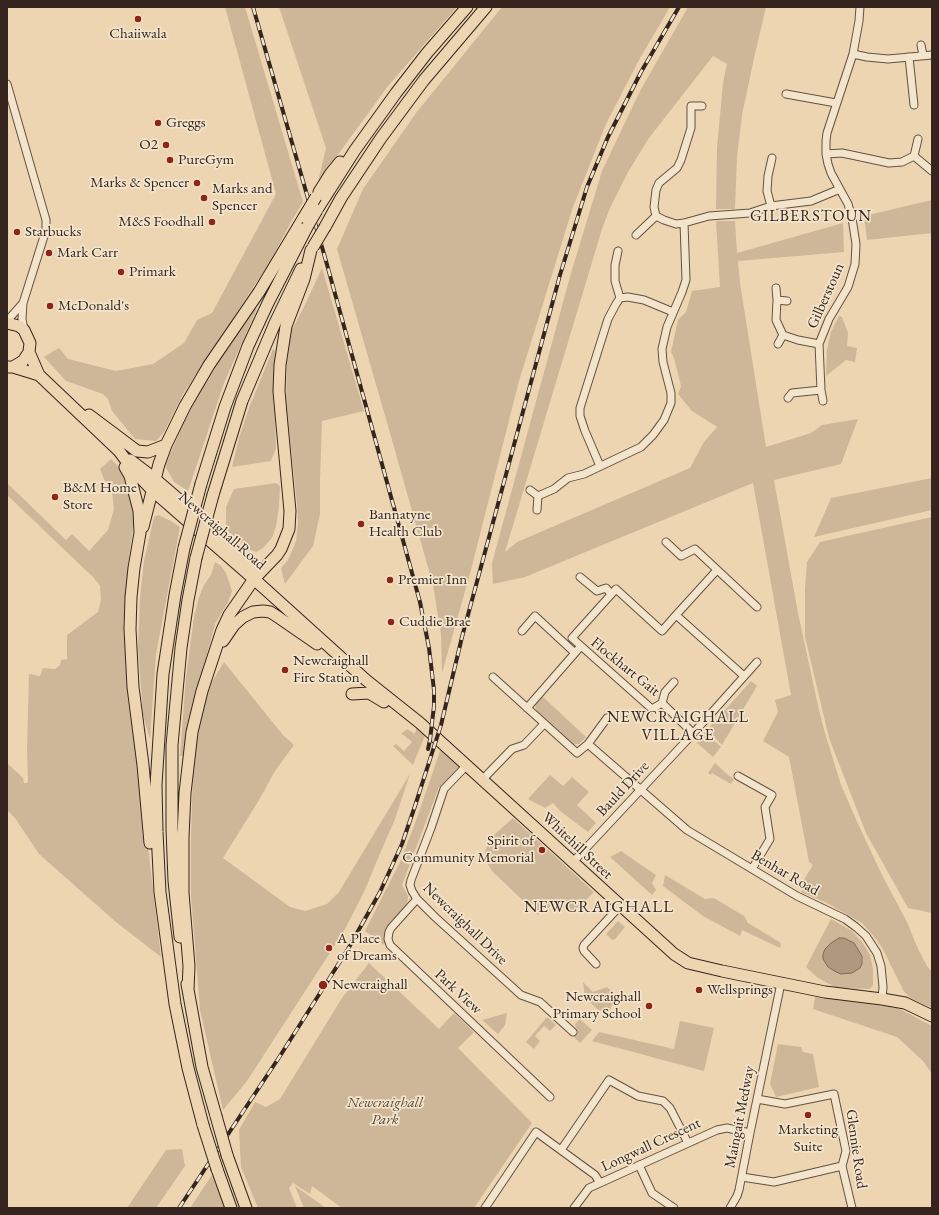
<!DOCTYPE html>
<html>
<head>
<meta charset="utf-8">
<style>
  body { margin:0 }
  #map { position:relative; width:939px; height:1215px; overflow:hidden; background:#edd5b1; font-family:"EB Garamond",serif }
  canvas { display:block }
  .frame { position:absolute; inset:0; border:8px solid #35251e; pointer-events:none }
</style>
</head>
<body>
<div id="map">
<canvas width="939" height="1215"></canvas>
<div class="frame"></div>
</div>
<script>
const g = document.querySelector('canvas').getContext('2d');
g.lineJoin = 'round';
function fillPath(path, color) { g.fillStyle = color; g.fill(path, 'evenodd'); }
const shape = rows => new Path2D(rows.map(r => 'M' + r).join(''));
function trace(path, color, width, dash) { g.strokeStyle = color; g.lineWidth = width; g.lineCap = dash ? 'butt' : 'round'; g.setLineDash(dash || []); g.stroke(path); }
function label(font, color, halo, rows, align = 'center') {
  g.font = font + ' "EB Garamond",serif'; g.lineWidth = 3.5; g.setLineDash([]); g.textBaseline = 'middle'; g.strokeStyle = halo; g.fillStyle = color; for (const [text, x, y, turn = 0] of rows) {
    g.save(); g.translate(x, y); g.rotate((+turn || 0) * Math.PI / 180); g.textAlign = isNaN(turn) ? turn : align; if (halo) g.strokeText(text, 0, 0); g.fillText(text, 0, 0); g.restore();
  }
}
const green = shape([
  [225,7,245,7,303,202,291,222,270,262,183,394,164,432,156,441,135,439,112,411,108,399,103,394,66,381,44,357,59,348,68,359,116,371,153,364,184,343,197,320,212,313,276,194],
  [279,7,457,7,388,86,318,182,326,148],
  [502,7,670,7,639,60,606,124,573,207,519,381,471,570,442,673,441,634,433,585,388,426,337,249,363,189,416,113],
  [688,7,766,7,754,58,742,115,737,157,735,209,716,209,717,148,723,83,727,64,713,56,649,138,628,172,610,208,602,229,505,552,517,542,690,468,704,442,717,427,692,411,678,394,681,386,674,358,671,352,678,320,686,312,692,291,720,287,716,221,735,221,737,253,843,223,844,252,738,261,740,283,766,447,811,433,822,425,858,419,841,464,774,480,798,613,819,710,825,733,841,785,859,826,882,875,907,922,918,949,927,966,932,972,932,1008,910,998,903,990,883,949,876,939,862,923,827,903,801,892,805,887,803,881,813,865,809,862,789,757,763,741,778,712,775,700,791,695,753,483,525,577,493,584,492,563,571,273,602,171,640,91],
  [932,200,932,233,867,240,864,216],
  [322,268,364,411,322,421,320,480,320,514,313,546,285,584,281,568,288,560,296,541,298,523,297,503,286,404,287,361,291,331,303,309],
  [253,309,257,309,224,383,188,491,174,482,165,466,183,424,203,386,228,345],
  [839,316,842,317,848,333,847,346,857,348,855,362,846,360,826,376,827,350,831,332],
  [273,349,275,350,274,394,276,448,271,461,232,467,239,438,249,408],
  [111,459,118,466,123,476,133,506,134,521,128,565,126,623,135,736,161,957,116,922,39,854,15,818,7,810,7,763,23,778,24,783,27,783,28,781,27,750,29,674,40,676,43,668,55,669,60,665,61,660,67,659,67,635,98,612,101,600,100,586,94,578,7,495,7,483,66,540,72,534,89,551,108,530,114,509,112,492,109,491,100,469],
  [932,478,932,510,814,537,831,498],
  [276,483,280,486,279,507,276,526,272,538,263,548,256,552,248,549,226,529,226,507,234,489],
  [158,515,171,521,180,527,156,654,150,739,143,715,138,647,140,598,144,561,154,517],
  [932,517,932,913,908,908,866,833,829,738,805,637,805,589,807,562,820,542],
  [215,562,221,566,226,573,232,591,228,602,215,624,193,707,184,756,180,756,186,677,194,617,199,597,204,585,211,575],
  [224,662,283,735,294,745,275,771,259,800,223,858,290,907,305,911,327,904,339,892,410,774,395,819,379,856,364,892,344,931,247,1081,223,1110,200,1010,191,896,191,838,193,769,201,710,212,682],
  [751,681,757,686,722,745,707,730],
  [542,696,586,737,579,744,573,744,536,710,535,703],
  [417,726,426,733,413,765,393,746,396,744,404,751,412,742,405,736,401,734,407,729,415,734],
  [705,732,721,747,713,757,696,742],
  [441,748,459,762,461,770,446,785,439,787,402,885,408,896,407,906,394,919,384,945,365,931,400,862,417,818],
  [715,763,728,775,734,779,731,784,712,773,711,775,708,773],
  [550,775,563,786,572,777,589,792,577,805,596,823,588,832,560,811,553,803,545,808,528,799],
  [513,818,594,892,572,914,557,902,538,915,492,871,486,861,485,852,488,843,494,835],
  [621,851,656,875,652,883,656,890,652,895,610,857],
  [665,875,705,899,714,898,744,916,748,923,781,943,780,948,742,930,740,936,703,916,663,886],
  [831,919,852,931,862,942,870,955,873,969,873,985,871,988,869,989,837,988,818,978,806,967],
  [618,921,625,927,615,939,612,940,606,934],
  [369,963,439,1029,454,1013,474,1032,458,1048,532,1123,474,1208,342,1208,312,1186,310,1194,293,1183,289,1188,297,1208,258,1208,241,1167,239,1130,255,1102,266,1107,280,1099,342,998],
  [583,982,593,992,607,987,617,996,608,1013,603,1014,585,998],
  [816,992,900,1009,932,1026,932,1074,923,1061,897,1037,813,1009],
  [507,1013,505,1025,498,1034,482,1020],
  [547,1017,556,1025,550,1031,544,1026,535,1036,540,1041,534,1049,526,1042],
  [580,1019,592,1030,580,1043,573,1036,577,1031,575,1024],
  [680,1021,714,1028,704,1071,592,1041,599,1032,674,1049],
  [778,1044,801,1047,803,1052,813,1054,819,1087,776,1097,770,1084],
  [182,1149,185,1166,156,1208,127,1208,166,1150],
  [212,1175,226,1208,190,1208],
  [295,1186,326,1208,304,1208]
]);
const water = shape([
  [839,938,844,938,854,943,862,956,862,964,860,968,852,973,841,974,836,972,828,967,823,959,823,954,825,949,831,943,839,938]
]);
const street = shape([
  [921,45,923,55],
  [853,54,867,57,888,59,932,55],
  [909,57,914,105],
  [7,84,46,220,46,230,23,303,22,319,24,330],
  [786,94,836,103],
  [702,106,691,106,691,128,681,160,677,168,659,183,656,190,654,207,656,216,664,220,676,224,684,223,709,216,750,213,771,206,811,201,840,189],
  [826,154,842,153,889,163,902,162,914,156,932,171],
  [914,156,918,139],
  [771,206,767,191,768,176,772,158],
  [636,235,656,216],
  [618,251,615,265,615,281,620,298],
  [776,288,777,300,776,320,783,335,798,340,819,344],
  [777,300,787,301],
  [7,321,23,303],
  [778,344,783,335],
  [788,398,792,393,821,390],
  [823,401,821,390,819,344,829,319,848,287,855,264,856,244,852,218,848,204,831,173,828,164,826,154,826,141,827,133,853,54,859,21,860,7],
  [600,466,585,431,580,416,580,408,608,319,616,304,620,298,628,297,644,300,673,312],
  [530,490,538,496,537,510],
  [538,496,554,489,568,478,584,474,641,447,653,435,664,420,671,403,671,393,663,362,662,349,667,327,682,292,686,280,684,223],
  [666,542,681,556,695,549,757,607],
  [580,577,597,591,606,588,611,594],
  [676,615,717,570],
  [522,631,535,616,575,653,581,646,652,709,662,703,693,733],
  [581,646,572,638,616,589,662,631,676,615,744,676],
  [493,677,577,753,588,744,687,830,797,896,845,919,856,927,866,936,877,953,881,966,883,987,882,999],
  [662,703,665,692,674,682],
  [527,708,575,653],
  [588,744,607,718],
  [467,765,444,789,431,828,411,880,410,885,412,891,417,899,435,917,521,995,540,1002,573,1032],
  [738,776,772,795,765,807,770,839,752,869],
  [482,780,512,749,524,745,544,724],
  [573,862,689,738,757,662],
  [417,899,391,928,389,932,388,939,390,945,550,1097],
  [596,964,584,951,583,948,584,945,620,906],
  [757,1099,785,1104,834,1094,846,1151,842,1166,852,1208],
  [561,1150,609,1080,638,1096,663,1101,670,1108,688,1143],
  [639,1165,652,1193,674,1208],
  [742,1177,774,1182,842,1166],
  [485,1208,536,1132,595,1175,600,1183],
  [574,1208,589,1188,717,1130,727,1128,750,1133],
  [730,1208,737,1196,739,1190,750,1133,781,983]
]);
const primary = shape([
  [319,192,331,173,340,162],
  [318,208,355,150,396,93,427,53,467,7],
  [325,227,341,198,381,138,424,80,486,7],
  [7,323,19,326,24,330,30,343,29,352,23,361,13,367,7,367],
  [29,352,39,375,119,451,134,471,152,490,254,579,366,680,420,723,674,954,688,963,722,971,825,992,882,999,905,1003,932,1016],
  [13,367,39,375],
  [89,415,137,451,148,452,166,445],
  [130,460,155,479,192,511,252,568],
  [125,467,130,476,139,511,140,533,134,568,131,597,130,629,133,687,143,765,150,843],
  [201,484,225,407,248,346,268,303,307,227],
  [213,495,242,401,275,323,301,269],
  [143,527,159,464,166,445,185,406,209,365,259,292,304,217],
  [184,548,175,595,163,674,156,785,157,832,160,892,175,1004,188,1068,203,1125],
  [223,641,234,625,243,617,253,612,263,611,270,612,275,615,317,644],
  [352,694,369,693,384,702],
  [180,937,174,881,172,829,172,745,181,648,188,600,196,558],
  [187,984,202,1067,216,1116],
  [188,990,189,966,183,893,183,837,185,793,192,732,202,691,222,630,229,615,254,579,277,555,281,549,289,529,290,511,281,414,279,391,280,365,286,326,304,279,311,250],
  [227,1155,246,1208],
  [217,1169,231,1208]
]);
const rail = shape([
  [253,7,326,261,420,602,429,648,434,690,434,706,430,740,428,749],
  [179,1208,280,1056,348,949,380,892,402,844,415,806,441,725,462,637,560,275,587,187,608,137,641,72,679,7]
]);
const primaryBridge = shape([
  [304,217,316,197],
  [307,227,317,210],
  [313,247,325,227],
  [184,548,201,484],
  [196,558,213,495],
  [216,1116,227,1155],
  [203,1125,217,1169]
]);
const markers = [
  [138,19,4,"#8f2418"],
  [158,123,4,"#8f2418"],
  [166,145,4,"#8f2418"],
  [170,160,4,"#8f2418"],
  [197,183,4,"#8f2418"],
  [204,198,4,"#8f2418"],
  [212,222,4,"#8f2418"],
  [17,232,4,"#8f2418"],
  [49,253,4,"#8f2418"],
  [121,272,4,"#8f2418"],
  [50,306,4,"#8f2418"],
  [55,497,4,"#8f2418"],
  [361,524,4,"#8f2418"],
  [390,580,4,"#8f2418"],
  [391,622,4,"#8f2418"],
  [285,670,4,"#8f2418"],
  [542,850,4,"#8f2418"],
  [329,948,4,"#8f2418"],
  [323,985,5,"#8f2418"],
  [699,990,4,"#8f2418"],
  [649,1006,4,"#8f2418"],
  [808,1115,4,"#8f2418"]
];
const poiNames = [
  ["Chaiiwala",138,34,"center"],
  ["Greggs",166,123],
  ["O2",158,145,"right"],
  ["PureGym",178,160],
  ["Marks & Spencer",189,183,"right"],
  ["Marks and",212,189],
  ["Spencer",212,206],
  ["M&S Foodhall",204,222,"right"],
  ["Starbucks",25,232],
  ["Mark Carr",57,253],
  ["Primark",129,272],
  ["McDonald's",58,306],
  ["B&M Home",63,488],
  ["Store",63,505],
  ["Bannatyne",369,515],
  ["Health Club",369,532],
  ["Premier Inn",398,580],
  ["Cuddie Brae",399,622],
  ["Newcraighall",293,661],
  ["Fire Station",293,678],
  ["Spirit of",534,841,"right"],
  ["Community Memorial",534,858,"right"],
  ["A Place",337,939],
  ["of Dreams",337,956],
  ["Newcraighall",332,985],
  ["Wellsprings",707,990],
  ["Newcraighall",641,997,"right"],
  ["Primary School",641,1014,"right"],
  ["Marketing",808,1130,"center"],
  ["Suite",808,1147,"center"]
];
const streetNames = [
  ["Gilberstoun",826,296,-66],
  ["Newcraighall Road",222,531,41],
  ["Flockhart Gait",625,667,39],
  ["Bauld Drive",623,789,-47],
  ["Whitehill Street",577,846,43],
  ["Benhar Road",785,873,30],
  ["Newcraighall Drive",465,924,44],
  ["Park View",458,992,43],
  ["Maingait Medway",740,1117,-79],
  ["Longwall Crescent",651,1145,-25],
  ["Glennie Road",856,1149,82]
];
const parkNames = [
  ["Newcraighall",385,1103],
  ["Park",385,1120]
];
const neighbourhoodNames = [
  ["GILBERSTOUN",811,217],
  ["NEWCRAIGHALL",678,718],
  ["VILLAGE",678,736]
];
const quarterNames = [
  ["NEWCRAIGHALL",599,907]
];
fillPath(green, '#ceb798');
fillPath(water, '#ae997f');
trace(water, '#7e6b58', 1);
trace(street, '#635143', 9);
trace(primary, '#35251e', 13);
trace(street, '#f3e4cc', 7);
trace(primary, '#edd5b1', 11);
trace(rail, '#35251e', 4);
trace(rail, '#f3e4cc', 2.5, [8]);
trace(primaryBridge, '#35251e', 13, []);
trace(primaryBridge, '#edd5b1', 11);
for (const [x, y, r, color] of markers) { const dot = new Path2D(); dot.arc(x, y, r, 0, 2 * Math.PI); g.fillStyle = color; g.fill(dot); trace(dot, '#f3e4cc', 1.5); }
label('15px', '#35251e', '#f3e4cc', poiNames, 'left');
label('15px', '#35251e', '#f3e4cc', streetNames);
label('italic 15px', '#5b4a3c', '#f3e4cc', parkNames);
g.letterSpacing = '1px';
label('16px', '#35251e', '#f3e4cc', neighbourhoodNames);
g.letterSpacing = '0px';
g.letterSpacing = '1px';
label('17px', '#35251e', '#f3e4cc', quarterNames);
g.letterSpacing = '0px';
</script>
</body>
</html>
